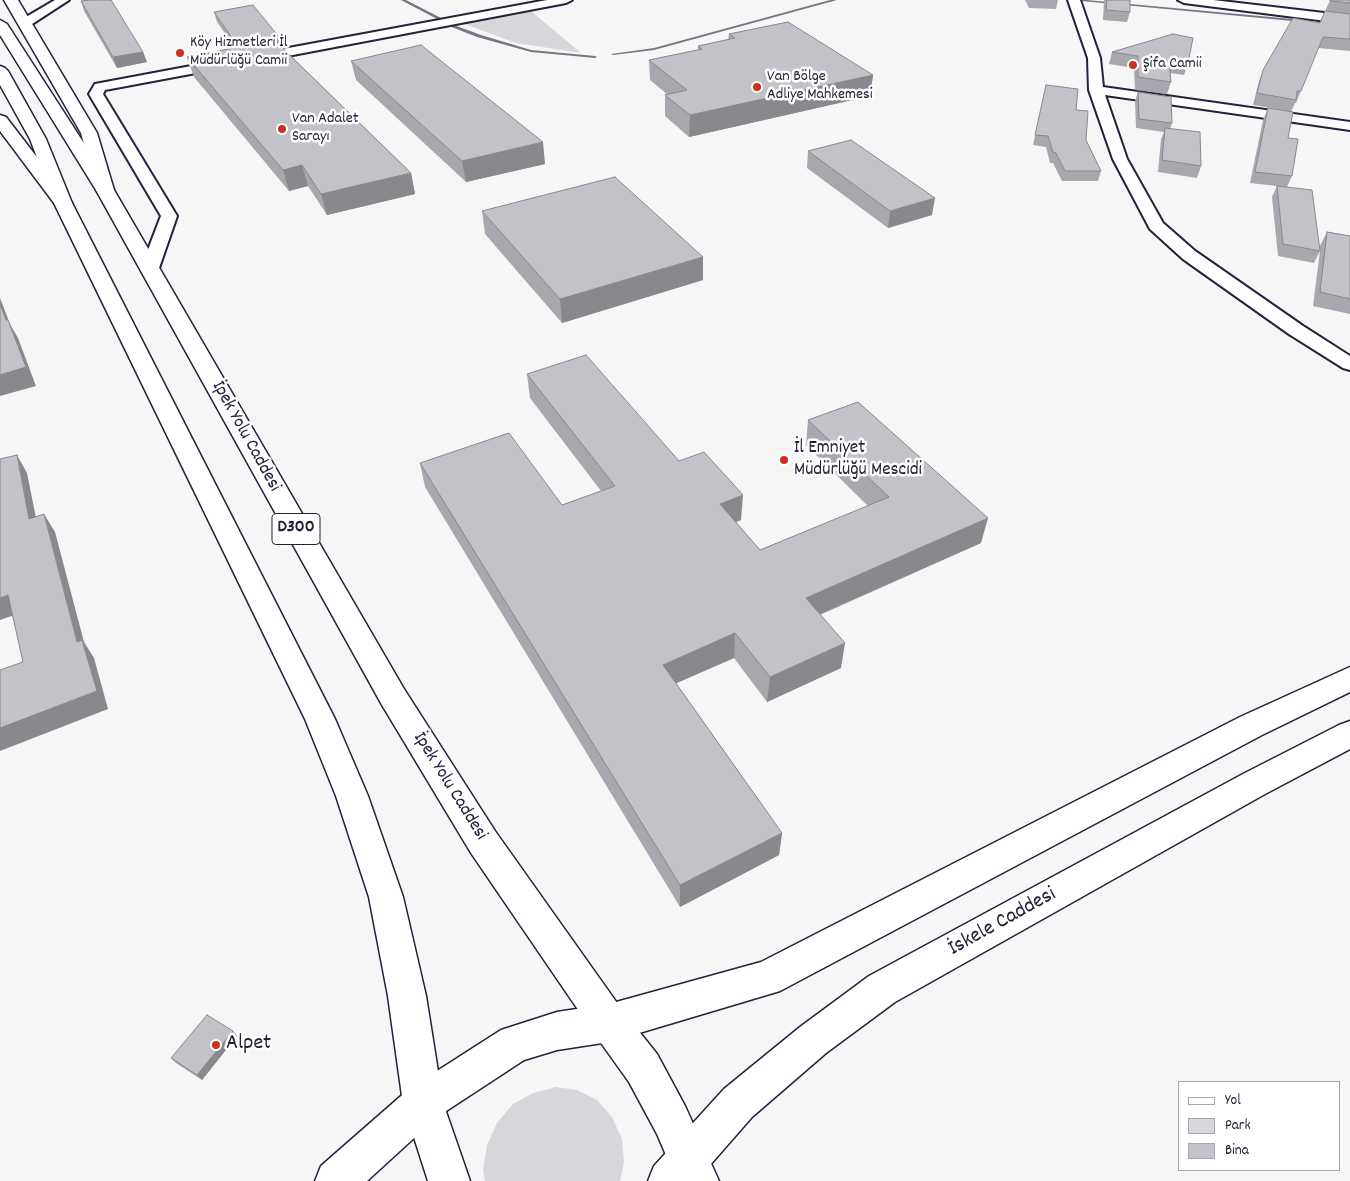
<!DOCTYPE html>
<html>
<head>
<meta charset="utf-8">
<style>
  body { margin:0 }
  #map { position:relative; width:1350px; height:1181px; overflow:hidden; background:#f6f6f7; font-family:Dekko,sans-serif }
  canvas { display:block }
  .legend { position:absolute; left:1178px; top:1081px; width:162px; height:90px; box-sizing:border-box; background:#fff; border:1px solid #a7a7b1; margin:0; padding:6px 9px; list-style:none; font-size:15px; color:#22223b }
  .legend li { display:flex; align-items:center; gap:10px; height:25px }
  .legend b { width:25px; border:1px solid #a7a7b1 }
</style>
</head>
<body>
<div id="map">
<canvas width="1350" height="1181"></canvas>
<ul class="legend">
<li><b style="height:6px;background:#fff"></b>Yol</li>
<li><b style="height:14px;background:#d7d7db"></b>Park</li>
<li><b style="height:14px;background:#c2c2c9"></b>Bina</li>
</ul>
</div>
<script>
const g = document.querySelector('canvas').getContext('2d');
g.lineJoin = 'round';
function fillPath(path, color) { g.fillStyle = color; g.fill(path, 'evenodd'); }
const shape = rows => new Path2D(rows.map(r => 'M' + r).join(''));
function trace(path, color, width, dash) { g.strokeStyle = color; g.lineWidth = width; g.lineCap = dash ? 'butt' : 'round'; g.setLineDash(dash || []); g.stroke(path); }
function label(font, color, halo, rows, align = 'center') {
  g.font = font + ' Dekko,sans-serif'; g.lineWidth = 5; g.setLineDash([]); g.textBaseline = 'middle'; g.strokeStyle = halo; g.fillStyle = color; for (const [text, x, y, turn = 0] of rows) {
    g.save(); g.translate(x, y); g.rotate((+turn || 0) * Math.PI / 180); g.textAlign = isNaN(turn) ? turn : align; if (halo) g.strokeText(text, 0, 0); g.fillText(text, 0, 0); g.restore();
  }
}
const green = shape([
  [531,11,581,53,516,43,462,23],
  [556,1087,577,1090,597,1100,612,1117,622,1139,624,1163,620,1181,485,1181,483,1170,487,1145,497,1123,513,1104,533,1093]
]);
const stream = shape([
  [401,0,406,0,441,18,437,19,401,0],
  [830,0,837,0,654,50,613,55,611,54,654,48,830,0],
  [1071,0,1087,0,1303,20,1305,21,1303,22,1071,0],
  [451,24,481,35,531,50,595,56,597,57,595,58,531,52,477,37,449,26,451,24]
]);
const minor = shape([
  [55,0,69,0,29,26,21,26,19,23,21,20,55,0],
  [547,0,572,0,566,3,256,62,250,58,256,54,547,0],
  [1068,0,1080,0,1100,58,1103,87,1350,122,1350,130,1105,95,1127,159,1163,223,1195,251,1303,326,1350,356,1350,370,1343,368,1289,334,1183,259,1150,229,1113,159,1089,90,1088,58,1068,0],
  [1178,0,1213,0,1350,16,1350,24,1184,3,1178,0],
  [223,60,228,61,229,64,228,67,105,90,103,94,177,216,159,268,156,272,150,273,144,272,141,268,161,216,89,94,95,84,223,60]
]);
const tertiary = shape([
  [4,0,18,0,97,133,114,190,111,194,105,195,99,194,96,190,81,133,4,0],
  [0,115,6,117,69,199,72,203,69,207,63,208,57,207,0,131,0,115]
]);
const secondary = shape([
  [423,1083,437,1089,443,1103,437,1117,367,1181,315,1181,321,1166,409,1089,423,1083]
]);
const primary = shape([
  [1350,667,1350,692,1262,735,780,991,609,1042,557,1050,524,1060,437,1117,423,1123,409,1117,403,1103,409,1089,501,1030,557,1012,609,1004,761,962,1240,717,1350,667],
  [1350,721,1350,749,1265,794,895,1002,826,1053,752,1117,696,1181,648,1181,654,1166,724,1089,800,1027,869,976,1243,774,1339,725,1350,721]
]);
const trunk = shape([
  [0,20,7,24,114,190,404,689,495,831,622,1010,657,1054,685,1106,719,1181,677,1181,657,1134,629,1082,596,1036,471,853,382,705,96,190,0,35,0,20],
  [0,66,5,68,8,71,46,139,72,203,335,719,368,796,403,897,426,996,443,1103,470,1181,428,1181,403,1103,388,996,369,897,336,796,305,719,54,203,30,139,0,85,0,66]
]);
const wall = shape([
  [1025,0,1058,0,1056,9,1029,8],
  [1104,0,1130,0,1130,12,1127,22,1103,20],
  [1330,0,1350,0,1350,51,1318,48,1296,103,1295,103,1291,112,1288,138,1292,176,1287,187,1320,250,1320,246,1327,232,1350,236,1350,314,1313,306,1320,251,1314,263,1278,256,1272,197,1277,186,1250,183,1263,120,1268,108,1290,111,1253,105,1259,81,1263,70,1320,23],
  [81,1,143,52,147,62,117,68,84,11],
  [214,12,280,39,283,48,411,173,415,194,327,215,308,186,289,191,194,77,187,57,235,48,217,22],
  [729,34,873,75,870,96,689,137,665,116,665,95,667,94,650,80,649,60,698,50,698,46,728,40],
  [1112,52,1188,63,1184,75,1170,73,1171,82,1167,94,1135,90,1134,68,1109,64],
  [351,61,545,164,466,182,356,80],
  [1046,85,1076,110,1086,140,1101,171,1098,181,1062,181,1053,163,1050,163,1046,147,1033,145],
  [1138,92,1172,123,1170,129,1201,166,1197,178,1158,172,1161,139,1164,132,1136,128,1135,101],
  [808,151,932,215,888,228,807,168],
  [482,211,703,280,562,323,485,234],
  [527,374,679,461,741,520,736,522,760,550,868,506,806,445,808,420,981,543,820,615,841,668,767,702,734,658,676,683,782,833,779,855,680,907,425,487,420,463,562,505,601,491,530,398],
  [237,1036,202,1080,176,1063,171,1058]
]);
const shadedWall = shape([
  [279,37,279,39,280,39,285,58,240,55,237,45],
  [143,52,147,62,117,68,113,57],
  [873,75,870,96,689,137,690,115],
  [543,142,545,164,466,182,462,161],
  [302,165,308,186,289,191,283,170],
  [411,173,415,194,327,215,321,194],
  [935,198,932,215,888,228,890,211],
  [703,257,703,280,562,323,560,299],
  [0,298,10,324,18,338,36,386,0,396,0,375,6,320,0,304],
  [17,455,27,473,40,538,29,519],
  [743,495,741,520,719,529,720,504],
  [44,514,55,532,84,642,94,658,108,709,0,751,0,728,77,642],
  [988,518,981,543,802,622,806,598],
  [8,595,20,613,0,620,0,598],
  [735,633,734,658,663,689,663,665],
  [845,643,841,668,767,702,770,677],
  [782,833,779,855,680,907,680,885],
  [233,1031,237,1036,202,1080,197,1075]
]);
const building = shape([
  [89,0,111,0,143,52,113,57,81,1,89,0],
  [1107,0,1130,0,1130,12,1106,10,1107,0],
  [1330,0,1350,0,1350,3,1330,1,1330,0],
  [253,5,279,37,237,45,214,12,253,5],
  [1325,11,1350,14,1350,39,1323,37,1301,91,1297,91,1296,100,1257,93,1263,70,1293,18,1320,23,1325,11],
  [788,22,873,75,690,115,665,95,687,90,649,60,702,49,698,46,735,38,729,34,788,22],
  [1173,34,1193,38,1188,63,1169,60,1171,82,1138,77,1138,56,1112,52,1173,34],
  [280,39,276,42,411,173,321,194,302,165,283,170,187,57,280,39],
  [421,45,543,142,462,161,351,61,421,45],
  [1046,85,1078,89,1076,110,1088,111,1086,140,1101,171,1065,171,1056,153,1053,152,1048,136,1035,135,1046,85],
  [1138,92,1171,97,1172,123,1139,119,1138,92],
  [1268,108,1293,112,1288,138,1298,139,1292,176,1255,172,1268,108],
  [1165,128,1200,132,1201,166,1162,160,1165,128],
  [851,140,935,198,890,211,808,151,851,140],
  [615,177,703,257,560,299,482,211,615,177],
  [1277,186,1312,190,1320,251,1283,244,1277,186],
  [1327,232,1350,236,1350,299,1320,292,1327,232],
  [0,304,6,320,8,320,26,367,0,375,0,304],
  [586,355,679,461,704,452,743,495,720,504,760,550,889,497,808,420,858,402,988,518,806,598,845,643,770,677,735,633,663,665,782,833,680,885,420,463,509,433,562,505,615,486,527,374,586,355],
  [17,455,29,519,44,514,77,642,82,640,97,691,0,728,0,670,23,662,8,595,0,598,0,459,17,455],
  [207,1015,233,1031,197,1075,171,1058,207,1015]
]);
const markers = [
  [180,53,5,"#c8321e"],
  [1133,65,5,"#c8321e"],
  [757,87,5,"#c8321e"],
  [282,129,5,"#c8321e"],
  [784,460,5,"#c8321e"],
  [216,1045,5,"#c8321e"]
];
const farPoinames = [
  ["Köy Hizmetleri İl",190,44],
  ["Müdürlüğü Camii",190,62],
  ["Şifa Camii",1143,65],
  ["Van Bölge",767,78],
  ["Adliye Mahkemesi",767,96],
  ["Van Adalet",292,120],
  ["Sarayı",292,138]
];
const shields = [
  [296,529,48]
];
const shieldNames = [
  ["D300",296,529]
];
const streetNames = [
  ["İpek Yolu Caddesi",245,437,61],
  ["İpek Yolu Caddesi",449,787,58]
];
const poiNames = [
  ["İl Emniyet",794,449],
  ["Müdürlüğü Mescidi",794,471]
];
const nearStreetnames = [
  ["İskele Caddesi",1003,923,-29]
];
const nearPoinames = [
  ["Alpet",226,1045]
];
fillPath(green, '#d7d7db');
fillPath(stream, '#767685');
trace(minor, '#22223b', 4);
trace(tertiary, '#22223b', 3);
trace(secondary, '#22223b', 3);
trace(primary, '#22223b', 3);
trace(trunk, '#22223b', 3);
fillPath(minor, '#fff');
fillPath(tertiary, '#fff');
fillPath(secondary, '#fff');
fillPath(primary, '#fff');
fillPath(trunk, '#fff');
fillPath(wall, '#a7a7ad');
fillPath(shadedWall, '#88888d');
fillPath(building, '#c2c2c9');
trace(building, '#88888d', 1);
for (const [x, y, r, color] of markers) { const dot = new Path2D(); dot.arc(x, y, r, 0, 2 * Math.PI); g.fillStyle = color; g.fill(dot); trace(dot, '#fff', 2); }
label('16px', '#22223b', '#fff', farPoinames, 'left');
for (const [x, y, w] of shields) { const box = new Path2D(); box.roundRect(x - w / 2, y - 15.5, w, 31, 4); g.fillStyle = '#fff'; g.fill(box); trace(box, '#22223b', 1); }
label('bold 18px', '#22223b', null, shieldNames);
label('19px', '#22223b', '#fff', streetNames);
label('19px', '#22223b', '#fff', poiNames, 'left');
label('22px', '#22223b', '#fff', nearStreetnames);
label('22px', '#22223b', '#fff', nearPoinames, 'left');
</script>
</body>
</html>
